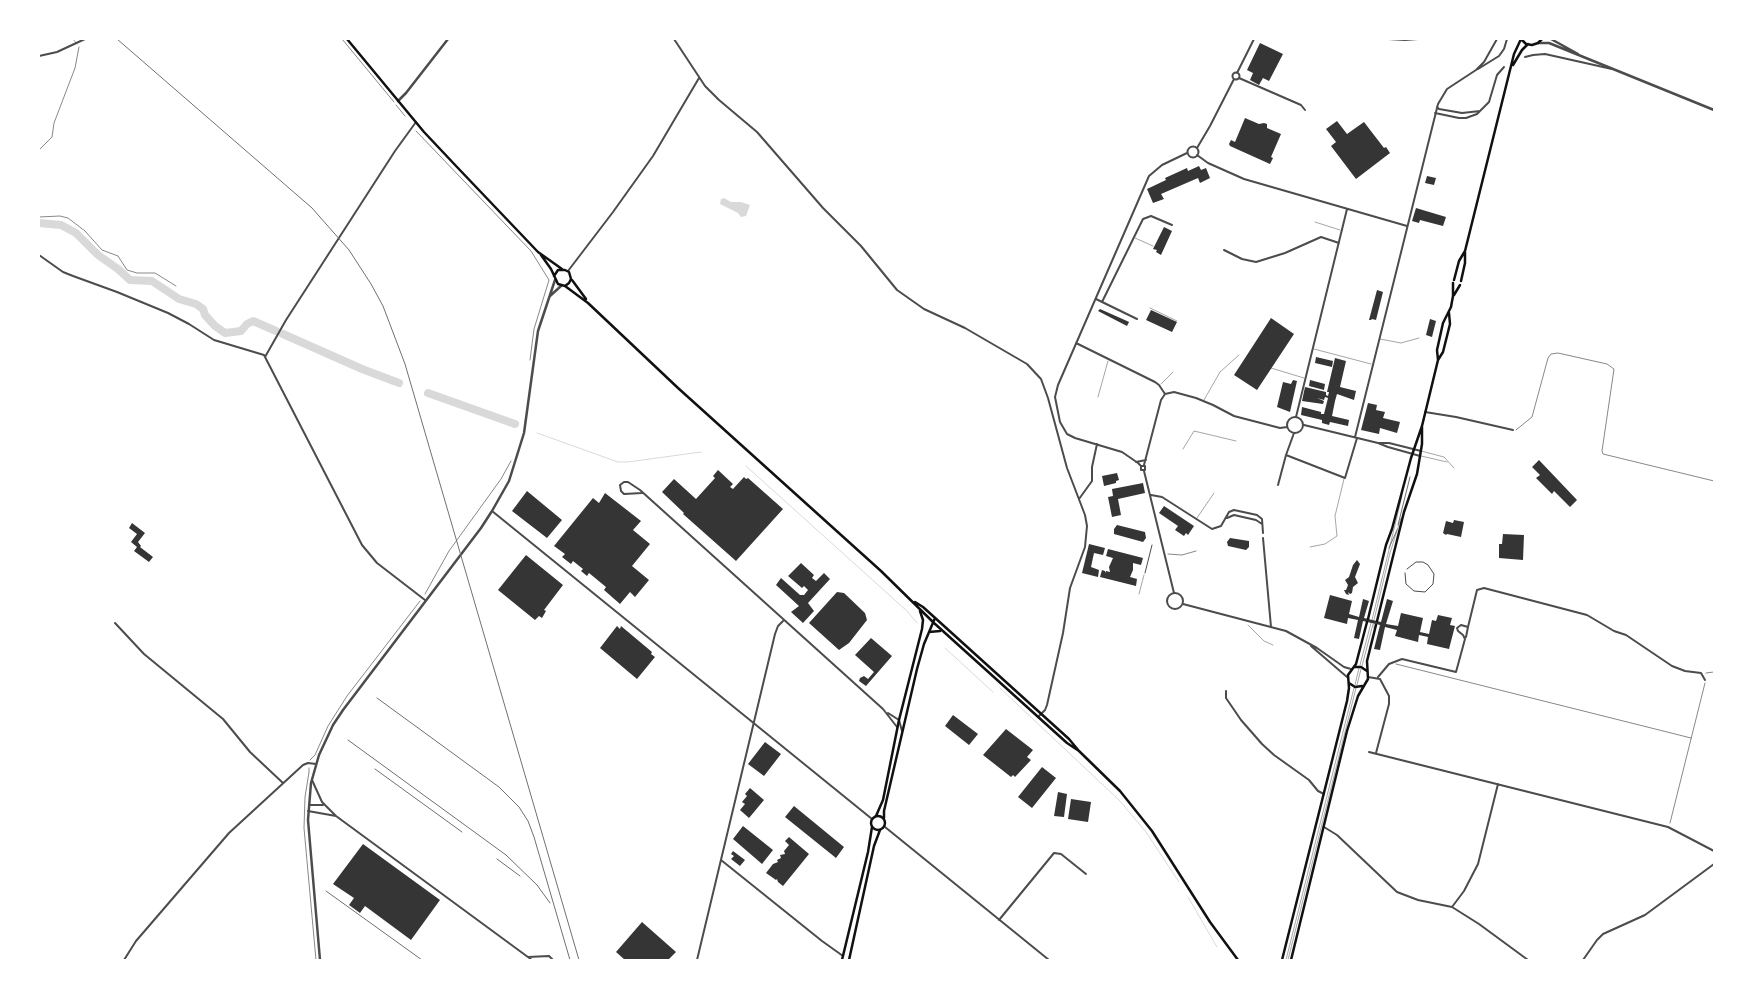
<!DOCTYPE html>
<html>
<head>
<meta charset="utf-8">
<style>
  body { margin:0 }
  #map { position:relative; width:1753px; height:999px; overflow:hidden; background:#fff; font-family:Arial,sans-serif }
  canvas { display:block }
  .frame { position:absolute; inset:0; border:40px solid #fff; pointer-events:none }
</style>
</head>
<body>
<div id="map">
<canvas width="1753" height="999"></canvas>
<div class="frame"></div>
</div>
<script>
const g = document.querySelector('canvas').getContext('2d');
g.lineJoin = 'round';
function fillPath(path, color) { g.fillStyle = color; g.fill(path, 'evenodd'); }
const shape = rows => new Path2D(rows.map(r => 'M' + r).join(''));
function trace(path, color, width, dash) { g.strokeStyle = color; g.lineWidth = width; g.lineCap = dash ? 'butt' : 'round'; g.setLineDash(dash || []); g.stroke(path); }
const water = shape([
  [724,198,731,202,741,202,750,205,746,216,741,217,738,213,720,204,721,199]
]);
const stream = shape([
  [537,433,618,462,628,462,701,452],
  [746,466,907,611,917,623],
  [945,648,993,692],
  [1000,688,1119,800,1146,832,1179,882],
  [1188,897,1217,947]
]);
const river = shape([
  [39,223,61,225,76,233,98,255,118,269,130,280,152,281,179,299,196,304,203,309,205,315,215,326,225,333,241,331,247,324,253,321,276,331],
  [283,334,362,369,399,383],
  [428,393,515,424]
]);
const building = shape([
  [1260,43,1283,54,1269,81,1263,78,1259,85,1250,80,1253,73,1247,70],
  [1245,118,1259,124,1264,123,1267,124,1267,128,1281,134,1271,157,1273,158,1270,164,1230,146,1229,144,1231,140,1235,142],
  [1337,121,1347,134,1364,122,1384,148,1386,147,1390,153,1356,179,1331,146,1336,142,1326,129],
  [1199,166,1201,170,1206,168,1210,178,1200,183,1198,178,1161,194,1164,199,1153,203,1147,189,1166,180,1165,178,1187,168,1188,171],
  [1427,176,1436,178,1434,185,1425,183],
  [1416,208,1446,217,1443,226,1420,220,1419,223,1412,221],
  [1164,227,1172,231,1161,255,1156,252,1157,250,1153,249],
  [1377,290,1383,292,1376,320,1372,319,1371,320,1369,320],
  [1100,309,1127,321,1129,322,1127,326,1098,311],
  [1151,310,1177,322,1172,332,1146,320],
  [1271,318,1294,334,1257,390,1234,375],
  [1430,319,1436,321,1432,337,1426,335],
  [1316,357,1333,361,1332,367,1315,363],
  [1335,358,1346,361,1340,387,1356,391,1354,400,1337,394,1335,401,1332,416,1349,420,1348,426,1330,422,1329,425,1322,423,1322,420,1301,415,1302,407,1321,412,1321,414,1324,414,1328,398,1325,397,1324,400,1317,398,1324,401,1323,404,1302,401,1305,387,1326,392,1326,395,1328,396,1329,392,1327,392],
  [1293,380,1297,381,1290,412,1277,407,1283,382,1291,384],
  [1310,380,1325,384,1324,390,1309,386],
  [1368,403,1377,405,1376,410,1385,412,1383,418,1400,422,1397,433,1380,428,1379,434,1361,430],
  [1539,460,1577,500,1570,507,1554,491,1552,494,1536,478,1540,475,1532,467],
  [718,470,733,484,730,487,733,489,744,477,746,479,748,478,783,509,736,561,683,514,684,513,662,492,674,479,696,499,715,478,713,476],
  [1117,473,1119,480,1116,481,1116,483,1104,486,1102,476],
  [1143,483,1145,493,1118,499,1121,515,1112,517,1108,497,1113,496,1112,489],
  [527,491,562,520,547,538,512,511],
  [605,493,641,521,633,530,650,544,632,566,649,580,635,597,630,592,620,604,604,590,606,587,589,573,587,576,581,571,583,569,573,561,571,564,562,557,565,554,554,546,593,498,599,503],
  [1164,506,1194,526,1188,535,1186,533,1184,536,1175,530,1178,526,1159,513],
  [1454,520,1464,522,1461,537,1447,534,1446,535,1443,533,1446,521,1453,523],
  [132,523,145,533,138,542,141,546,140,547,153,557,149,562,134,551,137,547,131,542,137,534,129,528],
  [1117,525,1145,532,1146,538,1143,542,1114,534,1114,529],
  [1503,534,1524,535,1523,560,1499,558,1499,544,1502,544],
  [1230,538,1249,541,1249,547,1246,550,1228,546,1227,542],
  [1089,544,1105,548,1103,555,1094,553,1091,567,1099,570,1098,577,1082,573],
  [1108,549,1143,558,1141,565,1133,563,1133,570,1130,577,1137,579,1136,586,1100,577,1102,570,1105,571,1105,573,1106,571,1110,572,1109,567,1113,558,1106,556],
  [526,555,563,585,544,610,546,611,542,618,539,616,535,620,498,590],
  [1357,560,1360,564,1355,577,1358,583,1353,587,1352,593,1350,594,1348,592,1349,595,1346,594,1344,590,1346,590,1348,585,1345,580,1349,577,1353,565],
  [801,563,814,575,812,578,816,581,824,573,830,579,808,603,814,611,803,623,791,612,799,606,776,585,781,578,800,595,804,595,808,590,804,586,802,588,788,576],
  [837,592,844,593,865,613,867,620,849,643,839,650,809,623],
  [1330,595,1352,601,1349,614,1359,617,1363,599,1369,601,1364,618,1381,622,1387,599,1393,601,1386,624,1398,626,1401,613,1423,618,1420,632,1429,634,1432,620,1436,621,1438,615,1452,618,1450,625,1455,626,1449,649,1427,644,1428,637,1419,635,1418,642,1395,636,1397,630,1385,627,1380,650,1374,649,1380,625,1363,621,1359,639,1354,638,1358,620,1348,618,1347,624,1324,618],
  [617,626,620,629,621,626,652,652,651,654,655,657,637,679,600,648],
  [871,638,892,656,866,686,859,681,860,678,864,676,868,679,874,672,855,655],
  [953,715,978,734,969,745,945,726],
  [1006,729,1033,750,1027,757,1031,760,1015,777,1013,775,1011,777,983,755],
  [765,742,781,754,764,776,748,764],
  [1042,767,1056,778,1032,808,1018,797],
  [750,788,764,800,749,818,740,810,745,804,742,802,747,796,745,794],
  [1058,792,1067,794,1064,817,1054,816],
  [1071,799,1091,802,1088,822,1068,819],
  [794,806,844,847,836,858,785,817],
  [743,826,773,850,762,864,733,839],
  [789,837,809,854,783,886,778,882,777,879,776,880,766,873,773,864,778,862,777,860,781,858,780,855,785,854,784,851,789,845,785,841],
  [363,844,440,900,411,940,365,906,360,913,349,905,354,898,333,884],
  [733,851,745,860,740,866,731,859,734,856,731,854],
  [642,922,676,952,668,960,625,960,616,952]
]);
const path = shape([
  [342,39,394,102],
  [396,105,405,116],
  [416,131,531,251,549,280,534,329,530,360],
  [39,150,52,137,54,123,75,68,79,47],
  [39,217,60,216,68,218,85,231,102,250,118,256,127,270,137,273,155,273,176,286],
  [1516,430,1532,417,1548,358,1551,354,1558,353,1607,364,1614,369,1602,451,1603,454,1714,481],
  [1168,554,1182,555,1196,551],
  [425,594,449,551,501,479,511,461],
  [1396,664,1691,738],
  [1706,673,1714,672],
  [310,760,315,755,328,726,347,696,420,601],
  [309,768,309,772,305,797,304,828,316,960],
  [1670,823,1705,683]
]);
const service = shape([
  [73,39,77,44],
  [1315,222,1340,230],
  [1135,238,1153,246],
  [1150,308,1177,321],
  [1380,339,1401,343,1419,338],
  [1314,349,1371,364],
  [1271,368,1304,378],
  [1161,384,1173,372],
  [1098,397,1108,361],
  [1204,400,1220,372,1239,355],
  [1183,449,1194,431,1236,441],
  [1421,451,1444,457,1454,468],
  [1421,456,1447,462],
  [1197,518,1214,493],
  [1310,547,1325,544,1337,536,1335,516,1344,479],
  [1139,594,1144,575],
  [1372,620,1402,496],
  [1374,620,1390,553,1401,518],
  [1374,624,1374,628],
  [1248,625,1264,641,1273,645],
  [1360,665,1371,623],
  [1362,666,1373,624],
  [1355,685,1359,668],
  [1357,685,1361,669],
  [1286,960,1354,688],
  [1288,960,1356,688]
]);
const pedestrian = shape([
  [1145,573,1152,545],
  [1405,573,1406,584,1414,591,1425,592,1433,584,1434,574,1428,565,1423,562,1416,562,1407,569]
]);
const minor = shape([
  [674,39,705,86,719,100,757,132,823,208,861,246,897,290,924,309,965,328,1027,364,1041,379,1048,398,1067,468,1085,515,1087,526,1085,547,1070,588,1063,633,1047,705,1045,710,1038,717],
  [1388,39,1405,40,1418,39],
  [39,56,57,52,85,39],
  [1525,57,1533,55,1545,54,1612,69],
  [1478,69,1499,56,1504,49,1507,39],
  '1232.5 76a3.5 3.5 0 1 1 7 0a3.5 3.5 0 1 1-7 0Z',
  [1237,73,1254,39],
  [1239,78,1301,105,1305,110],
  [1437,107,1439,109,1462,113,1480,111],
  [1435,113,1459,118,1466,118,1477,114,1489,102,1497,75,1504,67],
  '1187.5 152a5.5 5.5 0 1 1 11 0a5.5 5.5 0 1 1-11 0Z',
  [1197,148,1210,126,1234,79],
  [1197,155,1208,163,1244,179,1407,226],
  [1224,250,1242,259,1256,262,1285,253,1321,237,1339,243],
  [39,255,63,272,73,276,117,292,168,313,189,324,214,340,264,355,362,545,377,563,425,600],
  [568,271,613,212,653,156,699,78],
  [1096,299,1137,319],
  [1102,302,1143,219,1151,216,1172,225],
  [1076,343,1155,382,1159,385,1165,394],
  [265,357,286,320,395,151,416,122],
  [1165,394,1174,392,1196,398,1213,405,1234,416,1280,428,1287,427],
  [1425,412,1456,417,1513,430],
  '1287 425a8 8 0 1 1 16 0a8 8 0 1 1-16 0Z',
  [1296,417,1347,209],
  [1304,425,1378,443,1388,447,1420,456],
  [1355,437,1438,104,1447,89,1476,70,1484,62,1497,39],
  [1379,443,1389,443,1421,451],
  [1286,455,1345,478,1357,438],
  [1136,462,1146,460],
  [1144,465,1161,400,1165,394],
  [1141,466,1145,466,1145,470,1141,470,1141,466,1138,463,1122,452,1075,438,1067,434,1060,422,1055,397,1058,385,1149,176,1162,165,1187,153],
  [1144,471,1174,593],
  [1278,485,1286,455,1294,433],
  [642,493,624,494,621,491,620,485,624,482,628,482,640,490,883,709,897,727],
  [1151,495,1162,497,1212,529,1221,526,1229,512,1234,510,1257,515,1262,519,1263,533],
  [1079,499,1092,481,1092,467,1097,444],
  [492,511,872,819],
  [1227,518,1234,515,1256,520,1262,524],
  [1263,538,1271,627],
  '1167 601a8 8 0 1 1 16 0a8 8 0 1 1-16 0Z',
  [1183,604,1286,631,1317,648,1344,667,1351,669],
  [115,623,144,654,223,719,250,752,283,783],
  [1466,637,1468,627],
  [1311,646,1347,677],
  [1368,677,1380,679,1389,696,1389,704,1376,753],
  [1378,677,1389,664,1402,659,1456,672,1465,639,1463,635,1458,631,1457,628,1461,625,1468,627,1477,590,1484,588,1587,615,1614,631,1626,635,1672,666,1685,671,1701,673,1705,680],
  [1226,691,1226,698,1241,720,1262,744,1274,755,1309,780,1318,791,1324,794],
  [888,713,899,720,902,731],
  [1369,752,1668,827,1714,851],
  [312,780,322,802,336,816,532,960],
  [310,805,323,805],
  [308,811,336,816],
  [885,827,1049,960],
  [1324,827,1337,835,1397,892,1418,900,1452,907,1479,924,1528,960],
  [721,860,822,941,843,956],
  [1452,907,1464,891,1478,864,1498,784],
  [999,920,1054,853,1061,854,1086,874],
  [528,957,549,956,553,960],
  [124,960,136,941,229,833,303,765,308,763,316,764],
  [697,960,775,634,778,626,783,621],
  [1583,960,1597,940,1603,934,1645,915,1714,864]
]);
const tertiary = shape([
  [1551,39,1578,54],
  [1538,43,1549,43,1714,110],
  [398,101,406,93,448,39],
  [550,296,561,286],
  [320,960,308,820,311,783,319,755,333,725,343,710,481,528,492,511,509,481,524,433,538,331,555,280]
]);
const secondary = shape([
  [347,39,424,132,457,167,538,252,562,269],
  [541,255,551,269,558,284,565,286,569,283,571,279,569,272,565,270,558,270,554,276],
  [572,280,586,299],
  [565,286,588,303,678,388,881,571,934,623,1067,743,1079,751],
  [915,602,923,607,1069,739,1079,751,1120,791,1152,831,1210,922,1238,960],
  [929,632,940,631],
  '871 823a7 7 0 1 1 14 0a7 7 0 1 1-14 0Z',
  [876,816,883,800,899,720,922,629,923,620,920,611],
  [884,818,884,811,917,669,924,644,935,618],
  [842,960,868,852,872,827],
  [849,960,874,846,880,830]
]);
const primary = shape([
  [1521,39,1526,44,1532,45,1538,43,1542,39],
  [1513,65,1522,50,1528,44],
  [1454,280,1459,261,1465,251,1514,54,1521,39],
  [1461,281,1465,263,1465,252],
  [1454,295,1460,285],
  [1438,360,1437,350,1443,323,1451,307,1453,296,1453,283],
  [1368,619,1386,545,1392,529,1411,458,1422,426,1438,360,1443,352,1450,324,1449,313],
  [1377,621,1404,512,1417,474,1422,444,1422,427],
  [1355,667,1361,667,1367,671],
  [1349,683,1355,687,1362,686],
  [1282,960,1347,701,1349,688,1348,675,1356,664,1367,622],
  [1291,960,1347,731,1358,696,1368,679,1367,661,1376,625]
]);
const tram = shape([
  [1398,525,1410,477],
  [1389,548,1397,530]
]);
const rail = shape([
  [117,39,312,208,349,250,371,284,383,306,405,364,579,960],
  [377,698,499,787,519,807,528,821,534,837,570,960],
  [348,740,506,855,537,885,550,903],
  [375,769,462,832],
  [497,859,520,876],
  [326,891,422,960]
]);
fillPath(water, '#d9d9d9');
trace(stream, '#d9d9d9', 1);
trace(river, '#d9d9d9', 8);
fillPath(building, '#353535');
trace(path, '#111', 0.5);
trace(service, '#4c4c4c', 0.5);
trace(pedestrian, '#4c4c4c', 1);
trace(minor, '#4c4c4c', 2);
trace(tertiary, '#4c4c4c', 2.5);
trace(secondary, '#111', 2.5);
trace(primary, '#111', 2.5);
trace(tram, '#707070', 1);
trace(rail, '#707070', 1);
</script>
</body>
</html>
